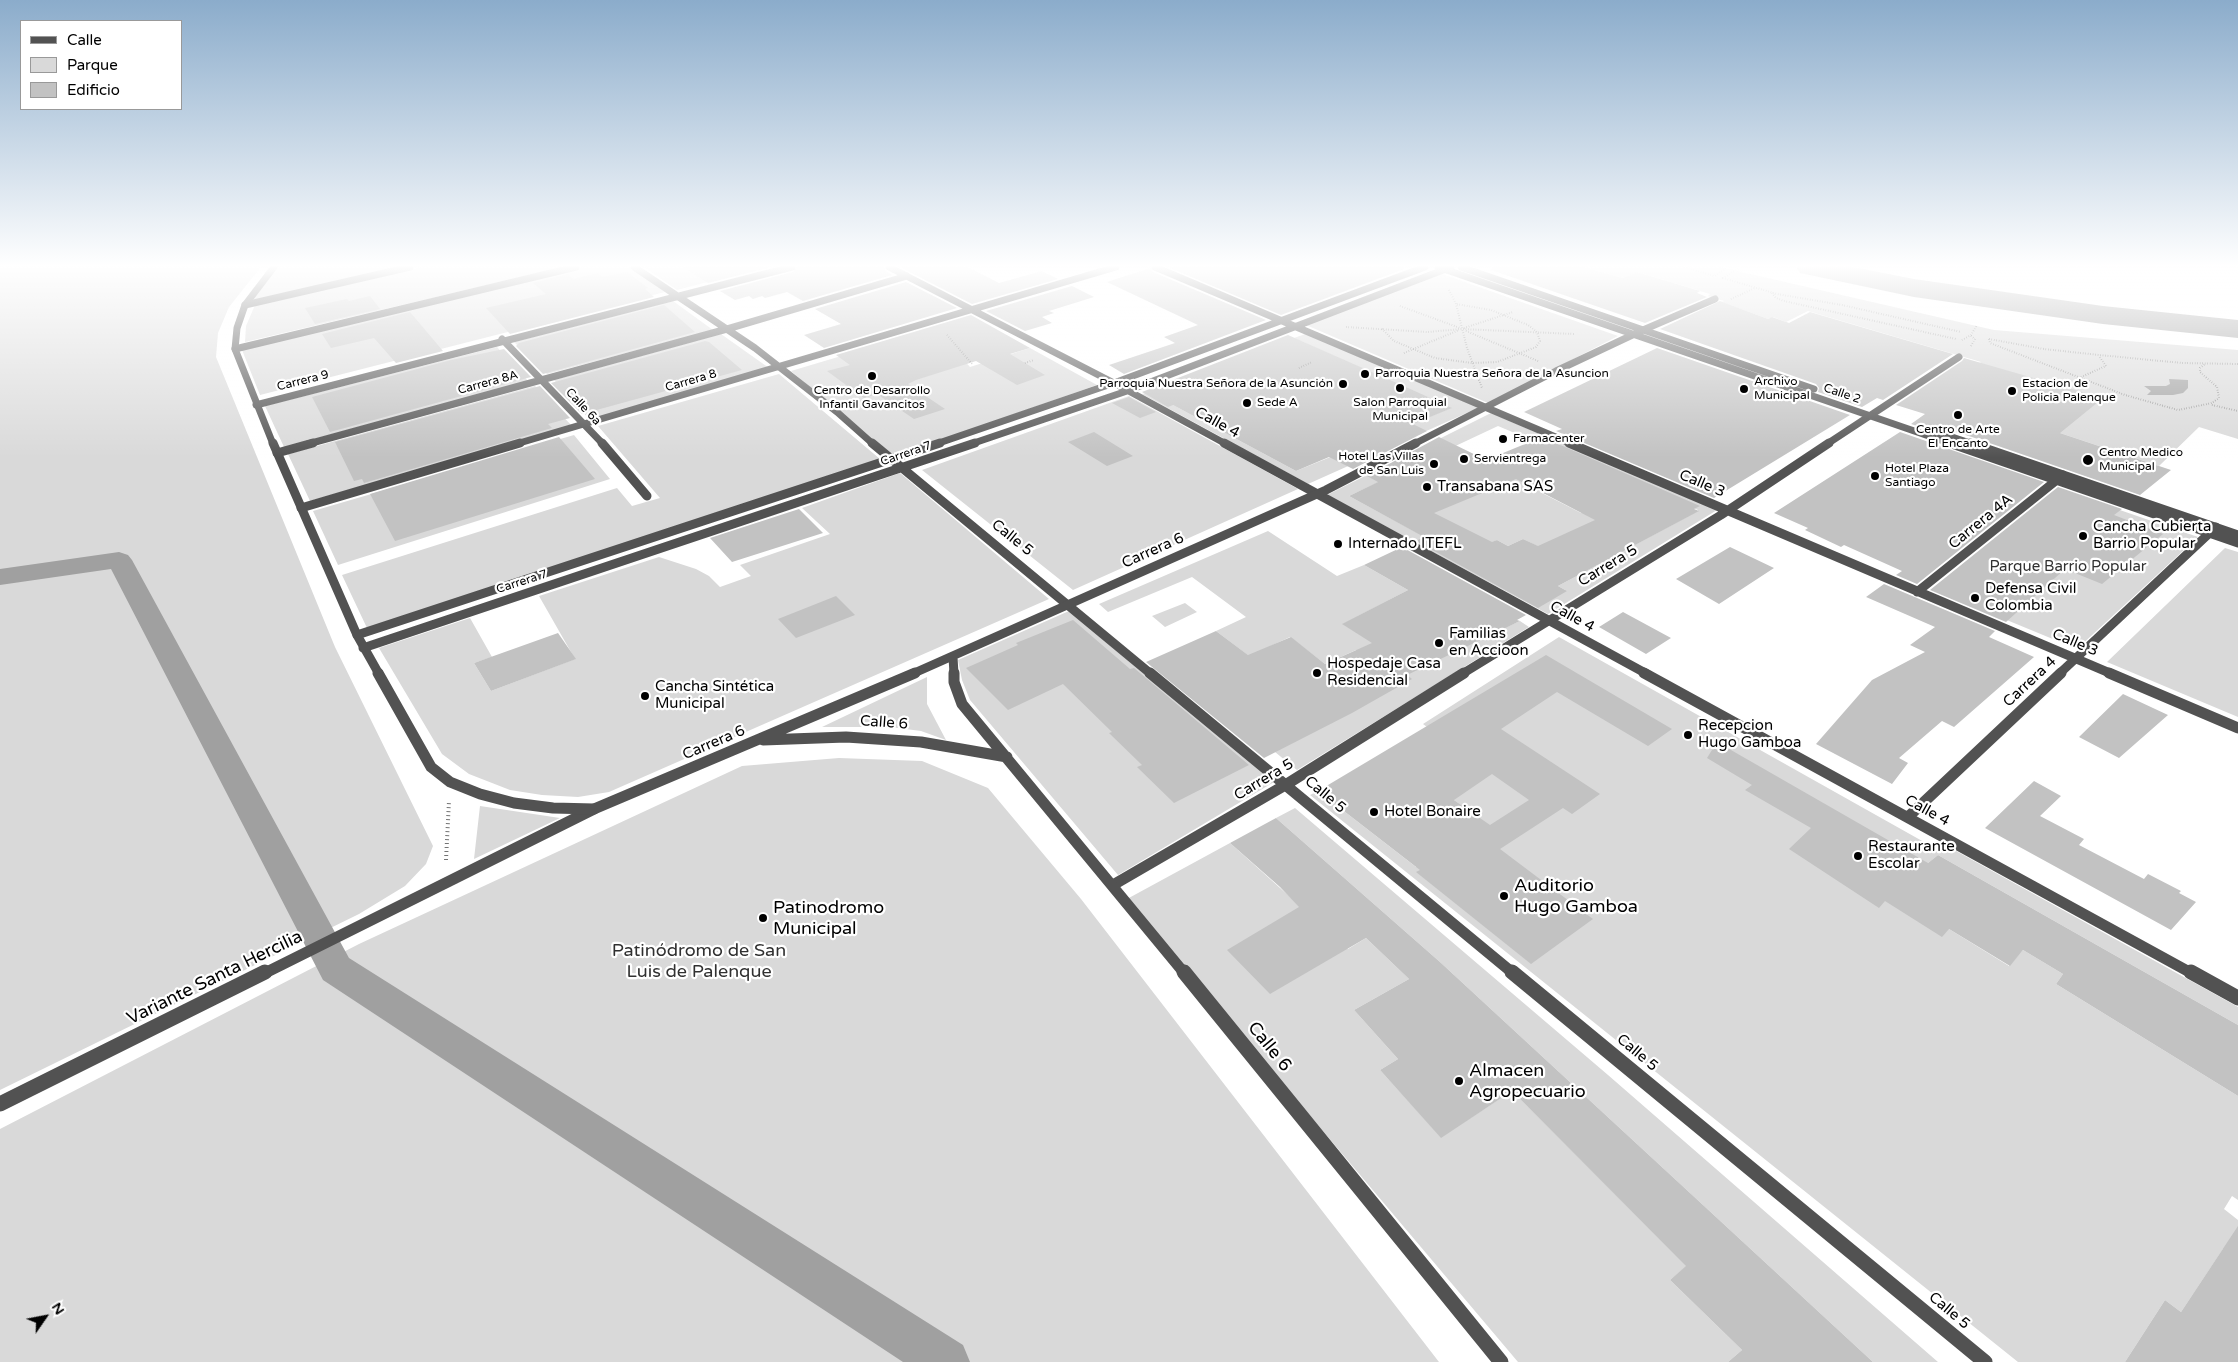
<!DOCTYPE html>
<html>
<head>
<meta charset="utf-8">
<style>
  body { margin:0 }
  #map { position:relative; width:2238px; height:1362px; overflow:hidden; background:#fff; font-family:"Varela Round",sans-serif }
  canvas { display:block }
  .legend { position:absolute; left:20px; top:20px; width:162px; height:90px; box-sizing:border-box; background:#fff; border:1px solid #999; margin:0; padding:6px 9px; list-style:none; font-size:15px; color:#000 }
  .legend li { display:flex; align-items:center; gap:10px; height:25px }
  .legend b { width:25px; border:1px solid #999 }
  .north { position:absolute; left:20px; top:1292px; width:50px; height:50px; -webkit-text-stroke:4px #fff; paint-order:stroke; rotate:57deg; font-size:14px; font-weight:700; line-height:20px; text-align:center; color:#000 }
  .north::after { content:''; display:block; margin:auto; width:18px; height:22px; background:#000; clip-path:polygon(50% 0,100% 100%,50% 72%,0 100%) }
</style>
</head>
<body>
<div id="map">
<canvas width="2238" height="1362"></canvas>
<ul class="legend">
<li><b style="height:6px;background:#525252"></b>Calle</li>
<li><b style="height:14px;background:#d9d9d9"></b>Parque</li>
<li><b style="height:14px;background:#c2c2c2"></b>Edificio</li>
</ul>
<div class="north">N</div>
</div>
<script>
const g = document.querySelector('canvas').getContext('2d');
g.lineJoin = 'round';
function fillPath(path, color) { g.fillStyle = color; g.fill(path, 'evenodd'); }
const shape = rows => new Path2D(rows.map(r => 'M' + r).join(''));
function trace(path, color, width, dash) { g.strokeStyle = color; g.lineWidth = width; g.lineCap = dash ? 'butt' : 'round'; g.setLineDash(dash || []); g.stroke(path); }
function label(font, color, halo, rows, align = 'center') {
  g.font = font + ' "Varela Round",sans-serif'; g.lineWidth = 4.5; g.setLineDash([]); g.textBaseline = 'middle'; g.strokeStyle = halo; g.fillStyle = color; for (const [text, x, y, turn = 0] of rows) {
    g.save(); g.translate(x, y); g.rotate((+turn || 0) * Math.PI / 180); g.textAlign = isNaN(turn) ? turn : align; if (halo) g.strokeText(text, 0, 0); g.fillText(text, 0, 0); g.restore();
  }
}
const green = shape([
  [0,267,261,267,229,307,218,333,216,357,335,647,433,846,426,864,405,886,359,914,0,1090],
  [276,267,407,267,249,303],
  [421,267,563,267,245,342,246,326,255,305],
  [584,267,627,267,665,292,260,395,242,350],
  [644,267,765,267,677,290],
  [1584,267,1720,267,1994,330,2238,350,2238,439,2199,427,2159,466,2033,424,1934,396,1981,362,1808,311,1786,322,1773,317,1768,319,1722,302,1724,301,1708,296,1710,294,1638,272,1623,278],
  [1442,274,1618,336,1488,403,1306,325],
  [673,301,713,330,547,374,514,342],
  [935,328,970,367,1030,348,1097,385,892,457,791,371],
  [1308,333,1480,407,1308,484,1142,394,1149,392,1296,471,1451,408,1294,338],
  [721,334,769,368,590,420,554,380],
  [497,347,528,381,284,447,265,406],
  [779,374,880,459,367,628,342,575,617,488,632,506,660,498,598,426],
  [535,386,571,425,310,501,288,454],
  [1129,396,1298,489,1073,590,922,470],
  [1491,413,1717,510,1548,614,1327,495],
  [1498,426,1698,510,1698,511,1558,586,1567,591,1475,564,1349,496],
  [574,435,610,479,338,565,313,511],
  [1520,471,1542,493,1581,513,1609,499,1637,513,1545,550,1523,539,1508,546,1497,540,1484,547,1437,523,1430,505],
  [900,473,1049,599,609,792,578,797,542,795,510,790,469,774,442,754,379,648,470,618,492,657,474,663,491,691,575,659,539,596,659,557,696,569,709,576,720,587,751,576,740,565,830,534,802,508],
  [2059,489,2198,537,2077,649,1934,590],
  [1268,531,1337,576,1364,565,1408,590,1343,624,1391,654,1373,663,1356,650,1325,664,1290,637,1249,656,1216,631,1246,617,1192,577,1108,612,1099,604],
  [2225,548,2238,552,2238,717,2107,662],
  [1185,603,1197,612,1165,627,1152,616],
  [1069,611,1274,782,1118,875,970,700,962,680,958,660],
  [1520,621,1529,627,1297,770,1275,752,1397,668,1464,646],
  [1559,637,1940,851,1947,846,2238,1007,2238,1025,1938,855,1928,863,1949,929,2009,966,2023,950,2063,974,2056,984,2238,1096,2238,1200,2232,1196,2224,1209,2238,1220,2238,1259,2223,1249,2181,1312,2165,1300,2125,1362,2018,1362,1310,795,1318,791,1416,867,1454,841,1465,808,1454,800,1465,755,1423,724],
  [927,677,927,704,946,740,921,731,890,727,822,727],
  [839,758,922,761,988,788,1081,899,1439,1362,0,1362,0,1129,359,944,742,766],
  [480,806,560,818,474,859],
  [1295,808,1608,1075,1938,1362,1873,1362,1440,962,1276,818],
  [1230,843,1348,949,1366,938,1409,979,1354,1010,1398,1059,1380,1070,1441,1137,1512,1091,1687,1266,1670,1280,1742,1350,1728,1362,1518,1362,1127,899]
]);
const water = shape([
  [2169,379,2188,380,2188,388,2183,393,2173,395,2147,395,2151,391,2144,386,2166,386,2170,384]
]);
const canal = shape([
  [119,552,128,555,132,560,349,958,963,1345,970,1362,903,1362,323,980,111,569,0,585,0,569,119,552]
]);
const river = shape([
  [1796,267,1853,267,1914,279,2103,306,2238,320,2238,338,2103,324,1914,297,1800,273,1796,267]
]);
const building = shape([
  [683,267,771,267,708,283],
  [797,267,884,267,886,271,892,275,803,301,787,292,765,298,762,296,753,299,749,296,735,300,720,291,793,272],
  [900,267,968,267,999,283,1042,271,1058,279,972,304],
  [1168,267,1404,267,1404,269,1281,315],
  [1492,267,1584,267,1623,278,1637,272,1700,291,1697,293,1707,297,1645,323,1491,270],
  [1150,268,1153,272,1266,320,1124,374,1109,365,1175,343,1164,337,1198,325,1107,282],
  [627,272,648,288,645,289,654,297,510,334,486,308,546,294,533,283,568,274,573,279,598,273,602,277],
  [906,282,957,308,824,348,804,335,841,324,815,309],
  [1072,286,1094,297,1049,311,1054,313,1042,317,1052,323,1025,331,986,311],
  [370,296,380,309,315,324,305,308,347,299,349,301],
  [1720,301,1768,319,1772,317,1789,323,1810,312,1953,354,1883,400,1877,398,1862,407,1818,392,1819,388,1816,384,1660,329],
  [664,305,695,332,543,374,516,346,519,343],
  [410,312,443,351,396,363,374,338,331,348,322,334],
  [971,315,1030,348,1010,354,1045,375,1017,385,976,361,916,380,908,384,945,409,914,419,877,394,864,398,827,371,850,365,836,355],
  [1288,335,1417,392,1452,408,1413,424,1427,431,1353,469,1329,457,1296,471,1173,405,1168,407,1142,392],
  [705,341,709,342,742,370,582,414,551,383],
  [1657,348,1850,415,1714,498,1556,431,1562,429,1524,412],
  [504,349,531,377,330,432,312,397,451,360],
  [1964,358,2103,398,2060,433,2171,470,2140,495,1972,437,1936,426,1931,427,1929,430,1911,424,1925,414,1896,405,1962,361],
  [540,386,570,418,548,424,552,428,364,483,362,479,354,481,335,442],
  [1129,397,1156,412,1140,418,1112,403],
  [1094,432,1133,456,1107,466,1068,442],
  [1900,432,2044,482,1917,584,1896,575,1902,571,1844,545,1841,547,1805,530,1808,528,1774,513],
  [559,437,595,479,395,541,370,494],
  [1439,437,1486,460,1542,437,1700,506,1694,509,1699,511,1558,586,1567,591,1538,608,1416,541,1424,537,1349,496,1378,482,1367,476],
  [1516,479,1595,520,1538,546,1523,539,1508,546,1497,540,1492,542,1434,513],
  [2058,487,2122,509,2114,515,2163,534,2102,584,2065,569,2006,622,1930,590],
  [799,509,823,533,732,562,710,538],
  [1402,547,1526,615,1517,620,1520,621,1407,675,1412,679,1352,713,1264,758,1146,662,1216,631,1248,655,1291,637,1325,664,1372,643,1342,624,1408,590,1364,565],
  [1730,547,1774,568,1719,604,1676,579],
  [1884,584,1995,631,1989,637,2034,657,1954,727,1942,721,1899,758,1908,763,1892,784,1816,744,1872,680,1925,652,1910,645,1935,627,1866,597],
  [836,596,855,615,796,638,778,619],
  [1623,612,1671,638,1646,654,1599,627],
  [1073,620,1130,669,1134,668,1249,765,1174,803,1137,767,1142,765,1109,733,1112,732,1063,684,1008,710,966,668,1018,645,1016,643],
  [558,633,576,659,491,691,474,663],
  [1546,655,1672,729,1648,746,1557,692,1501,729,1600,794,1572,814,1563,808,1500,849,1593,919,1531,964,1416,872,1420,870,1318,791],
  [1492,774,1529,800,1490,825,1454,800],
  [2123,694,2168,715,2119,758,2079,737],
  [1717,742,1928,863,1938,855,2238,1025,2238,1096,2056,984,2063,974,2023,950,2010,966,1949,929,1942,937,1885,901,1879,908,1789,849,1811,828,1745,790,1752,785,1707,758],
  [2034,781,2061,796,2040,816,2084,839,2079,845,2144,879,2148,874,2181,891,2179,893,2196,902,2171,930,1985,828],
  [1276,818,1440,962,1873,1362,1728,1362,1742,1350,1670,1280,1686,1266,1512,1091,1441,1138,1380,1070,1398,1059,1354,1010,1409,979,1366,938,1270,994,1227,950,1299,907,1280,887,1230,843],
  [2238,1226,2238,1362,2125,1362,2165,1300,2181,1312]
]);
const pathFar1 = shape([
  [1684,267,1714,276,1728,267],
  [1740,267,1723,278,1777,294,1842,305,1961,332],
  [1449,290,1456,304,1467,348,1482,388],
  [1772,293,1776,298,1784,301,1956,339],
  [1731,299,1755,288],
  [1400,306,1460,328],
  [1346,327,1427,332,1462,329,1574,334],
  [1464,328,1513,312],
  [1382,329,1394,341,1435,358,1472,363,1497,362,1536,347,1540,341,1537,332,1528,325,1491,310,1456,304],
  [1466,331,1538,361],
  [947,335,973,365],
  [1971,336,1975,339,1971,346],
  [1989,339,1990,343,2125,395,2178,410,2212,403,2219,398,2217,387,2200,372,2200,368,2205,364],
  [1989,339,2044,349,2099,355,2182,363,2238,364],
  [1962,340,1971,335,1977,325],
  [1404,353,1459,330],
  [1025,363,1034,360],
  [1299,368,1312,362],
  [2081,377,2106,366,2099,356],
  [2212,405,2238,411]
]);
const path = shape([
  [446,860,449,801]
]);
const minorFar3 = shape([
  [634,267,755,348,837,412,873,444],
  [889,267,1114,383,1226,444],
  [1155,267,1572,444],
  [245,305,410,267],
  [1643,330,1715,299],
  [502,339,603,444],
  [235,349,576,267],
  [256,405,792,267],
  [308,444,727,329,907,276],
  [516,444,1116,267],
  [936,444,1114,383,1425,267],
  [971,444,1127,391,1451,267],
  [1827,444,1959,357]
]);
const minorFar2 = shape([
  [602,443,647,496],
  [872,443,1151,674],
  [1224,443,1647,674],
  [1569,443,2112,674],
  [277,453,313,443],
  [301,508,520,443],
  [1917,592,2063,475],
  [357,635,940,443],
  [363,648,975,443],
  [1462,674,1721,515,1829,443],
  [2059,674,2216,527]
]);
const minorFar1 = shape([
  [1150,673,1514,974],
  [1644,673,2193,974],
  [2109,673,2238,728],
  [1908,817,2061,673],
  [1113,885,1287,784,1464,673],
  [263,974,594,809]
]);
const minor = shape([
  [1512,972,1985,1362],
  [2191,972,2238,998],
  [0,1104,265,972]
]);
const tertiaryFar3 = shape([
  [1438,267,1952,444],
  [1461,267,1814,389],
  [1934,431,1973,444],
  [273,444,235,349,237,328,245,305,274,267],
  [1414,444,1556,371,1643,330]
]);
const tertiaryFar2 = shape([
  [273,443,357,635,379,674],
  [1949,443,2238,543],
  [1970,443,2238,535],
  [953,657,954,674],
  [912,674,1326,490,1416,443]
]);
const tertiaryFar1 = shape([
  [378,673,431,767,450,782,480,794,514,803,553,808,594,809,915,673],
  [954,673,954,682,962,704,1185,974],
  [763,740,846,737,921,742,1007,757]
]);
const tertiary = shape([
  [1184,972,1501,1362]
]);
const markers = [
  [1365,374,5,"#000"],
  [872,376,5,"#000"],
  [1343,384,5,"#000"],
  [1400,388,5,"#000"],
  [1744,389,5,"#000"],
  [2012,391,5,"#000"],
  [1247,403,5,"#000"],
  [1958,415,5,"#000"],
  [1503,439,5,"#000"],
  [1464,459,5,"#000"],
  [2088,460,6,"#000"],
  [1434,464,5,"#000"],
  [1875,476,5,"#000"],
  [1427,487,5,"#000"],
  [2083,536,5,"#000"],
  [1338,544,5,"#000"],
  [1975,598,5,"#000"],
  [1439,643,5,"#000"],
  [1317,673,5,"#000"],
  [645,696,5,"#000"],
  [1688,735,5,"#000"],
  [1374,812,5,"#000"],
  [1858,856,5,"#000"],
  [1504,896,5,"#000"],
  [763,918,5,"#000"],
  [1459,1081,5,"#000"]
];
const farPoinames = [
  ["Parroquia Nuestra Señora de la Asuncion",1375,374],
  ["Archivo",1754,382],
  ["Municipal",1754,396],
  ["Parroquia Nuestra Señora de la Asunción",1333,384,"right"],
  ["Estacion de",2022,384],
  ["Policia Palenque",2022,398],
  ["Centro de Desarrollo",872,391,"center"],
  ["Infantil Gavancitos",872,405,"center"],
  ["Sede A",1257,403],
  ["Salon Parroquial",1400,403,"center"],
  ["Municipal",1400,417,"center"],
  ["Centro de Arte",1958,430,"center"],
  ["El Encanto",1958,444,"center"],
  ["Farmacenter",1513,439],
  ["Centro Medico",2099,453],
  ["Municipal",2099,467],
  ["Hotel Las Villas",1424,457,"right"],
  ["de San Luis",1424,471,"right"],
  ["Servientrega",1474,459],
  ["Hotel Plaza",1885,469],
  ["Santiago",1885,483]
];
const farStreetnames = [
  ["Carrera 9",303,381,-14],
  ["Carrera 8",691,381,-16],
  ["Carrera 8A",488,383,-15],
  ["Calle 2",1842,394,19],
  ["Calle 6a",583,407,47],
  ["Carrera 7",906,454,-19],
  ["Carrera 7",522,582,-18]
];
const streetNames = [
  ["Calle 4",1217,423,29],
  ["Calle 3",1702,484,23],
  ["Carrera 4A",1981,522,-39],
  ["Calle 5",1012,538,39],
  ["Carrera 6",1153,551,-24],
  ["Carrera 5",1608,566,-31],
  ["Calle 4",1572,617,29],
  ["Calle 3",2075,643,23],
  ["Carrera 4",2030,682,-43],
  ["Calle 6",884,723,4],
  ["Carrera 6",714,743,-23],
  ["Carrera 5",1264,780,-31],
  ["Calle 5",1325,795,40],
  ["Calle 4",1927,811,29],
  ["Calle 5",1637,1053,40],
  ["Calle 5",1949,1311,40]
];
const poiNames = [
  ["Transabana SAS",1437,487],
  ["Cancha Cubierta",2093,527],
  ["Barrio Popular",2093,544],
  ["Internado ITEFL",1348,544],
  ["Defensa Civil",1985,589],
  ["Colombia",1985,606],
  ["Familias",1449,634],
  ["en Accioon",1449,651],
  ["Hospedaje Casa",1327,664],
  ["Residencial",1327,681],
  ["Cancha Sintética",655,687],
  ["Municipal",655,704],
  ["Recepcion",1698,726],
  ["Hugo Gamboa",1698,743],
  ["Hotel Bonaire",1384,812],
  ["Restaurante",1868,847],
  ["Escolar",1868,864]
];
const parkNames = [
  ["Parque Barrio Popular",2068,567]
];
const nearPoinames = [
  ["Auditorio",1514,886],
  ["Hugo Gamboa",1514,907],
  ["Patinodromo",773,908],
  ["Municipal",773,929],
  ["Almacen",1469,1071],
  ["Agropecuario",1469,1092]
];
const nearParknames = [
  ["Patinódromo de San",699,951],
  ["Luis de Palenque",699,972]
];
const nearStreetnames = [
  ["Variante Santa Hercilia",215,978,-26],
  ["Calle 6",1269,1047,51]
];
fillPath(green, '#d9d9d9');
fillPath(water, '#a0a0a0');
fillPath(canal, '#a0a0a0');
fillPath(river, '#a0a0a0');
fillPath(building, '#c2c2c2');
trace(pathFar1, '#747474', 2, [0.5, 2]);
trace(path, '#747474', 4, [1, 3]);
trace(minorFar3, '#525252', 7);
trace(minorFar2, '#525252', 9);
trace(minorFar1, '#525252', 11);
trace(minor, '#525252', 15);
trace(tertiaryFar3, '#525252', 7);
trace(tertiaryFar2, '#525252', 9);
trace(tertiaryFar1, '#525252', 11);
trace(tertiary, '#525252', 15);
const sky = g.createLinearGradient(0, 0, 0, 458);
sky.addColorStop(0, '#8baccb');
sky.addColorStop(0.58, '#fff');
sky.addColorStop(1, '#ffffff00');
g.fillStyle = sky;
g.fillRect(0, 0, 2238, 458);
for (const [x, y, r, color] of markers) { const dot = new Path2D(); dot.arc(x, y, r, 0, 2 * Math.PI); g.fillStyle = color; g.fill(dot); trace(dot, '#fff', 2); }
label('12px', '#000', '#fff', farPoinames, 'left');
label('12px', '#000', '#fff', farStreetnames);
label('15px', '#000', '#fff', streetNames);
label('15px', '#000', '#fff', poiNames, 'left');
label('15px', '#303030', '#fff', parkNames);
label('18px', '#000', '#fff', nearPoinames, 'left');
label('18px', '#303030', '#fff', nearParknames);
label('18px', '#000', '#fff', nearStreetnames);
</script>
</body>
</html>
